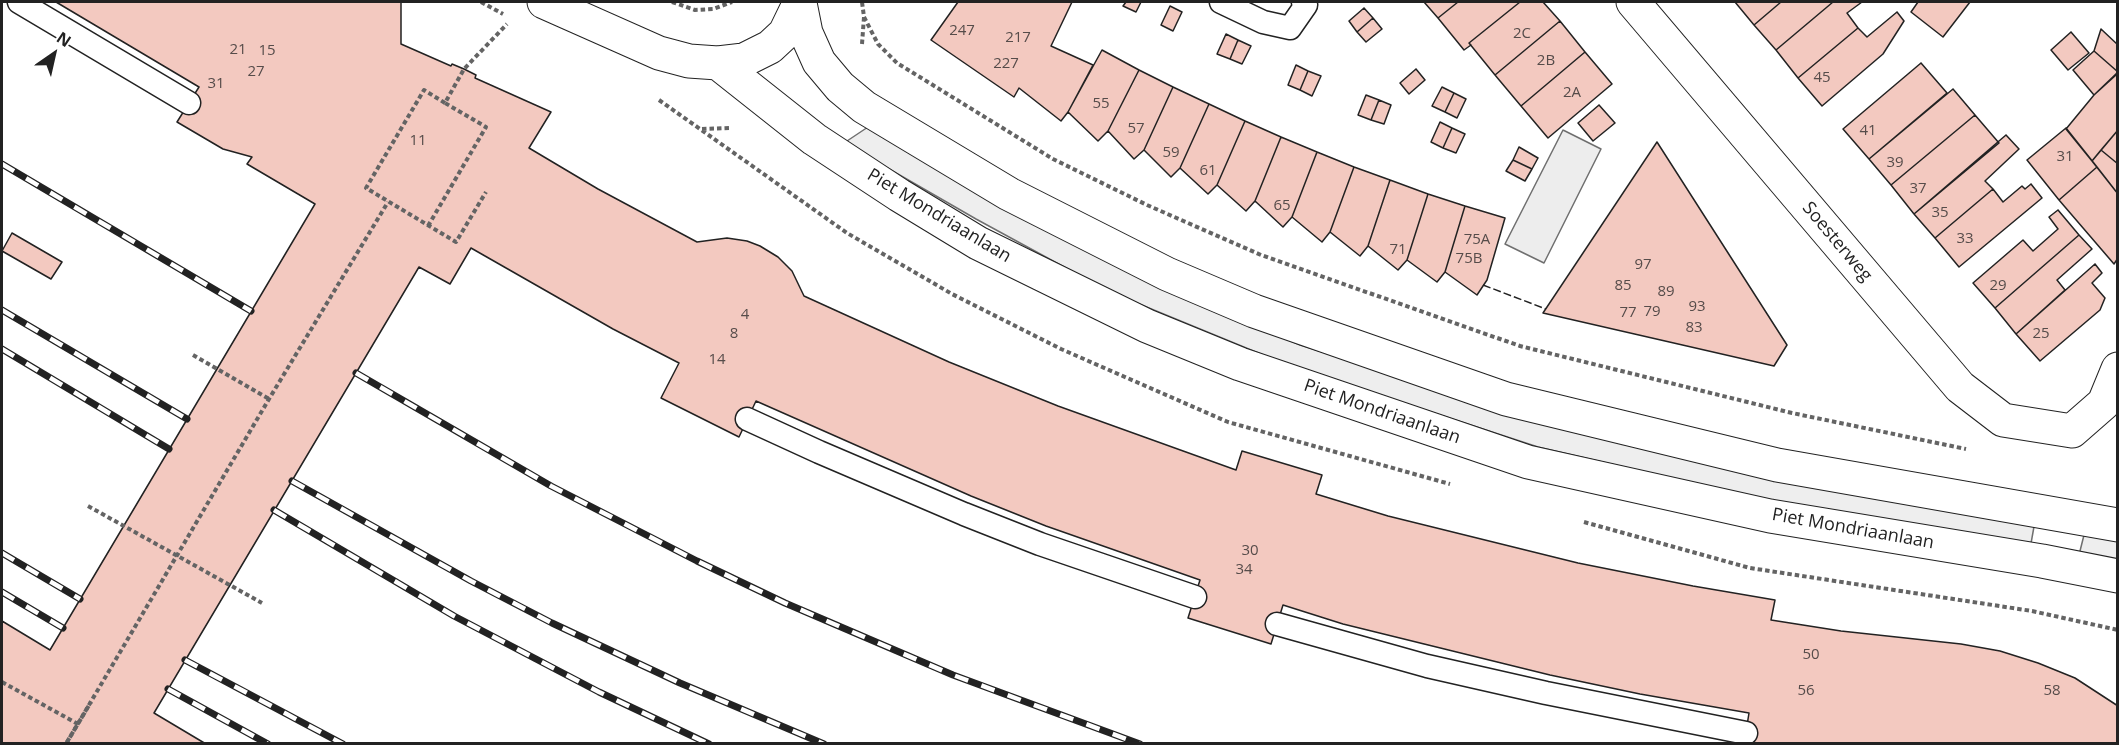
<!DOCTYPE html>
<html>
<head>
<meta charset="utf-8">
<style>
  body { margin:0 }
  #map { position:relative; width:2119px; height:745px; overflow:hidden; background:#fff; font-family:"Open Sans",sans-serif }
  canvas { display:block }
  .frame { position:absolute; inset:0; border:3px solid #222; pointer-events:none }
  .north { position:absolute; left:24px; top:24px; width:60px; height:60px; -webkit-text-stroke:4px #fff; paint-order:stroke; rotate:34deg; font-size:16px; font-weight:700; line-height:24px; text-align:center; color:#222 }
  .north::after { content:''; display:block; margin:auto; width:21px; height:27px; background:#222; clip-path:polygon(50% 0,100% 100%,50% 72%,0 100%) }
</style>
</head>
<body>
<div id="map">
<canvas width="2119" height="745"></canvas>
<div class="frame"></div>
<div class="north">N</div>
</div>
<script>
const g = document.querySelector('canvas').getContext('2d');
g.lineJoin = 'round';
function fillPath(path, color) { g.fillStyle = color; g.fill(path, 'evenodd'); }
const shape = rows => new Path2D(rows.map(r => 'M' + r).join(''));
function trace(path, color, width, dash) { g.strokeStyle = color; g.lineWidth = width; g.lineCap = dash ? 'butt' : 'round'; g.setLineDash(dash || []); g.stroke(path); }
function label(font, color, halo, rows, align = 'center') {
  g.font = font + ' "Open Sans",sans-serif'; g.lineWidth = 4.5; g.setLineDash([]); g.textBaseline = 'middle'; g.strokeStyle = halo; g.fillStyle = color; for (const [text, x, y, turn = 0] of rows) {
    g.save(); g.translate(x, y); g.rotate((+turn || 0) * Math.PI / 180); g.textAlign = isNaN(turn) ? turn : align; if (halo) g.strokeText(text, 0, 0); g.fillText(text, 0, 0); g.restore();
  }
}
const green = shape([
  [868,127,1122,268,1300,345,1564,427,2035,521,2030,549,1791,506,1538,447,1290,366,1110,292,976,219,844,143,868,127],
  [2085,531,2117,537,2117,567,2078,559,2085,531]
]);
const parking = shape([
  [1563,130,1601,149,1544,263,1505,244,1563,130]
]);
const building = shape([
  [56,2,401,2,401,44,451,66,452,64,464,69,476,75,475,78,551,112,529,148,598,189,697,242,727,238,747,241,760,246,778,257,792,271,804,296,949,362,1058,406,1236,470,1242,451,1322,475,1316,494,1388,516,1578,563,1693,586,1775,600,1771,620,1841,631,1961,644,2000,651,2038,663,2075,678,2118,706,2118,744,1744,744,1749,713,1640,694,1550,675,1343,624,1283,605,1271,644,1188,618,1200,580,1046,526,971,496,756,401,739,437,661,398,679,363,613,329,471,248,450,284,419,267,154,713,206,744,2,744,2,621,50,650,315,204,247,164,252,157,223,149,177,122,199,87,56,2],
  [958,2,1072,2,1051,46,1093,65,1068,112,1061,121,1019,88,1014,97,931,40,958,2],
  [1126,2,1141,2,1136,12,1123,6,1126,2],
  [1424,2,1458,2,1438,18,1424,2],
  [1458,2,1520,2,1469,43,1471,45,1464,50,1438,18,1458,2],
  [1520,2,1543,2,1560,21,1495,75,1469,43,1520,2],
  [1735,2,1781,2,1754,25,1735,2],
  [1781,2,1833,2,1776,50,1754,25,1781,2],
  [1833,2,1862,2,1847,13,1858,28,1798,78,1776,50,1833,2],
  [1918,2,1970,2,1943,37,1911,12,1918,2],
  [1170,6,1182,12,1173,31,1161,25,1170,6],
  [1364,8,1373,18,1357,32,1349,21,1364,8],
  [1897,12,1904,21,1883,54,1822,106,1798,78,1858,28,1867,37,1897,12],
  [1373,18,1382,29,1366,42,1357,32,1373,18],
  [1560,21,1585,52,1521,106,1495,75,1560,21],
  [2101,29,2118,45,2118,72,2094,51,2101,29],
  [2071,32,2089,53,2068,70,2051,50,2071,32],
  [1226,34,1238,40,1230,59,1217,54,1226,34],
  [1238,40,1251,46,1242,64,1230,59,1238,40],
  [1102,50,1139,70,1108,131,1098,141,1068,112,1102,50],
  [2094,51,2118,72,2094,95,2073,70,2094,51],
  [1585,52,1612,84,1548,138,1521,106,1585,52],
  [1921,63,1947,93,1869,159,1843,129,1921,63],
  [1296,65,1308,71,1300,90,1288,85,1296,65],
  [1416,69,1425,80,1409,94,1400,83,1416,69],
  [1139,70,1173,87,1144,150,1134,159,1108,131,1139,70],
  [1308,71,1321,76,1312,96,1300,90,1308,71],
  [2116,75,2118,76,2118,130,2092,161,2066,129,2094,95,2116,75],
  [1173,87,1209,104,1180,168,1171,177,1144,150,1173,87],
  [1442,87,1454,93,1445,112,1432,106,1442,87],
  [1953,89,1975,115,1891,185,1869,159,1953,89],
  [1454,93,1466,99,1457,118,1445,112,1454,93],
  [1366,95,1379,100,1371,120,1358,115,1366,95],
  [1379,100,1391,105,1384,124,1371,120,1379,100],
  [1209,104,1245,121,1217,185,1208,194,1180,168,1209,104],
  [1599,105,1615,123,1593,141,1578,123,1599,105],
  [1975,115,1999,143,1914,214,1891,185,1975,115],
  [1245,121,1281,137,1255,201,1246,211,1217,185,1245,121],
  [1440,122,1452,128,1443,148,1431,142,1440,122],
  [1452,128,1465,134,1456,153,1443,148,1452,128],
  [2066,128,2097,167,2059,200,2027,160,2066,128],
  [2118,130,2118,164,2101,150,2118,130],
  [2006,135,2019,149,1985,181,1993,189,1935,238,1914,214,2006,135],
  [1281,137,1317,152,1292,217,1283,227,1255,201,1281,137],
  [1657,142,1787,345,1774,366,1543,313,1657,142],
  [1519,147,1538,158,1532,169,1513,160,1519,147],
  [2101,150,2118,164,2118,194,2092,161,2101,150],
  [1317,152,1354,167,1330,232,1322,242,1292,217,1317,152],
  [1513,160,1532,169,1525,181,1506,171,1513,160],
  [1354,167,1390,180,1368,246,1360,256,1330,232,1354,167],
  [2097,167,2118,194,2118,258,2114,264,2059,200,2097,167],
  [1390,180,1428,194,1407,260,1398,270,1368,246,1390,180],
  [2031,184,2042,198,1959,267,1935,238,1993,189,2003,202,2022,186,2025,189,2031,184],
  [1428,194,1465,206,1445,272,1437,282,1407,260,1428,194],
  [1465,206,1505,218,1487,280,1477,295,1445,272,1465,206],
  [2058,210,2079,235,1995,308,1973,283,2023,240,2033,251,2058,229,2049,217,2058,210],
  [12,233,62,262,51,279,2,251,12,233],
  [2079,235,2092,249,2057,280,2065,290,2016,334,1995,308,2079,235],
  [2095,264,2102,273,2092,283,2105,298,2100,310,2040,361,2016,334,2095,264]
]);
const path = shape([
  [481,2,503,14],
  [672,2,695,10,713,9,732,2],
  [864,17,878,44,897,63,1053,159,1147,205,1261,255,1520,346,1792,413,1966,449],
  [862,44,864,17,862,2],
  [659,100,847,233,952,294,1061,349,1228,422,1450,484],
  [445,103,424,90,366,188,456,242,486,192],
  [702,129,730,128],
  [428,226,486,127,445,103,464,69,507,24],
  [193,355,269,399],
  [88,506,262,603],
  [1584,522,1750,568,2032,611,2118,630],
  [2,682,78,724],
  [67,742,91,702]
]);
const lane = shape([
  [19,2,189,103],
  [1221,2,1263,22,1290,28,1306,5,1303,2],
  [747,419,819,452,964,514,1040,544,1195,597],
  [1277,624,1427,666,1546,693,1746,733]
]);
const street = shape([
  [544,2,659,53,689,61,718,63,744,60,770,47,785,33,800,2],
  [1633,2,1960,387,2003,420,2072,431,2104,403,2118,369],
  [800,3,806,33,819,62,840,87,864,107,1009,194,1167,274,1254,311,1506,399,1777,465,2118,525],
  [718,63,814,139,899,195,978,243,1147,326,1240,364,1528,462,1770,516,2042,561,2118,576]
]);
const rail = shape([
  [2,164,251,311],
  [2,310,187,419],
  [2,349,169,449],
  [356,373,551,486,697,561,785,603,953,675,1140,744],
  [292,481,471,581,552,623,680,683,824,744],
  [274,510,454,616,599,692,709,744],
  [2,553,80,599],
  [2,592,63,628],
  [185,660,343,744],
  [168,689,268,744]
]);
const pathBridge = shape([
  [66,744,269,399,388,202]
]);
const fence = shape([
  [1483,285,1546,309]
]);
const numberNames = [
  ["247",962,31],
  ["2C",1522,34],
  ["217",1018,38],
  ["21",238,50],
  ["15",267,51],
  ["2B",1546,61],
  ["227",1006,64],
  ["27",256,72],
  ["45",1822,78],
  ["31",216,84],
  ["2A",1572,93],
  ["55",1101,104],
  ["57",1136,129],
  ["41",1868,131],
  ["11",418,141],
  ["59",1171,153],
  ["31",2065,157],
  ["39",1895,163],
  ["61",1208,171],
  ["37",1918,189],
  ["65",1282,206],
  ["35",1940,213],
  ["33",1965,239],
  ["75A",1477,240],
  ["71",1398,250],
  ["75B",1469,259],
  ["97",1643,265],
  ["85",1623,286],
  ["29",1998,286],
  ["89",1666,292],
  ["93",1697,307],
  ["79",1652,312],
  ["77",1628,313],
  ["4",745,315],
  ["83",1694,328],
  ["8",734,334],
  ["25",2041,334],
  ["14",717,360],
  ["30",1250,551],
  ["34",1244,570],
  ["50",1811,655],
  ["56",1806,691],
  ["58",2052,691]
];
const streetNames = [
  ["Piet Mondriaanlaan",939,216,31],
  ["Soesterweg",1837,242,50],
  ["Piet Mondriaanlaan",1382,412,19],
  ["Piet Mondriaanlaan",1853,529,10]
];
fillPath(green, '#eee');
trace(green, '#6f6f6f', 1.5);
fillPath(parking, '#ededed');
trace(parking, '#6f6f6f', 1.5);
fillPath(building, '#f3c9c0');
trace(building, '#222', 1.5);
trace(lane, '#222', 25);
trace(street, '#222', 35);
trace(path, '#646464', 4, [4.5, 3]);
trace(lane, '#fff', 22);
trace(street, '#fff', 33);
trace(rail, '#222', 7);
trace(rail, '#fff', 4.5, [14]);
trace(pathBridge, '#646464', 4, [4.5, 3]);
trace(fence, '#222', 1.5, [8, 3]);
label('15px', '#564c4a', null, numberNames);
label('18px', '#222', '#fff', streetNames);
</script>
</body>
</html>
